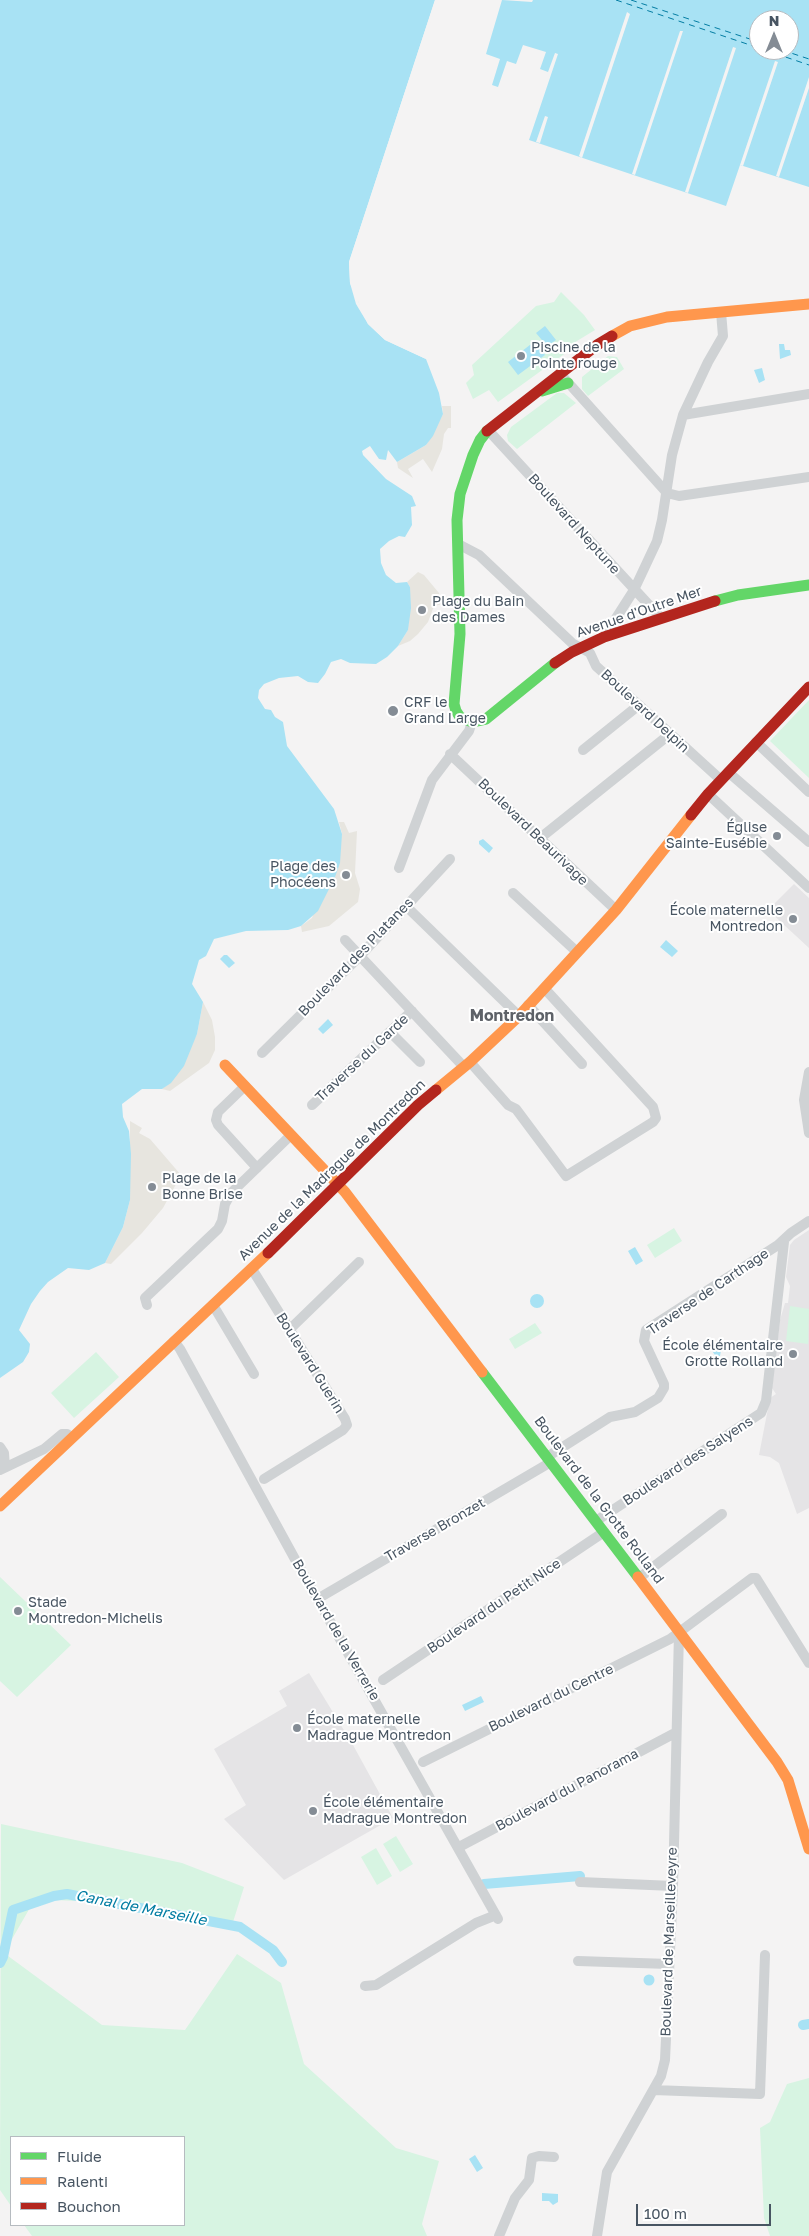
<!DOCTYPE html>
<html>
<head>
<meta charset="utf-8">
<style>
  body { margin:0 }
  #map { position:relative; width:809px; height:2236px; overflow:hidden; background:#f4f3f3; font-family:"Golos Text",sans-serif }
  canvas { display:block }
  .legend { position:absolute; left:10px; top:2136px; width:175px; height:90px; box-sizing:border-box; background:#fff; border:1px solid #b6bbc0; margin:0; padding:6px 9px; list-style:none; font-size:15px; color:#485562 }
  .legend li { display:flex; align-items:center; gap:10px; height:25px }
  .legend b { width:25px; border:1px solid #b6bbc0 }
  .north { position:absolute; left:749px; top:10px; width:50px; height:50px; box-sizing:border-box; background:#fff; border:1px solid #b6bbc0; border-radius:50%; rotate:0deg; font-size:14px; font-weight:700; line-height:20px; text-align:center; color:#485562 }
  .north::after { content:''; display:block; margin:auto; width:18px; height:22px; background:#848c95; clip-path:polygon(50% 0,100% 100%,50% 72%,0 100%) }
  .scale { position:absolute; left:636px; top:2204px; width:135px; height:22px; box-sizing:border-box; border:2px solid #485562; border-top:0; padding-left:6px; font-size:15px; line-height:18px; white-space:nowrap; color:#485562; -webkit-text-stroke:4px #fff; paint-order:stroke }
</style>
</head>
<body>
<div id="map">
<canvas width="809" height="2236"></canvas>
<ul class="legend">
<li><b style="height:6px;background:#63d668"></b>Fluide</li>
<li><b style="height:6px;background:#ff974d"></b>Ralenti</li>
<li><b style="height:6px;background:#b3261e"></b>Bouchon</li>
</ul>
<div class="north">N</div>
<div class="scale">100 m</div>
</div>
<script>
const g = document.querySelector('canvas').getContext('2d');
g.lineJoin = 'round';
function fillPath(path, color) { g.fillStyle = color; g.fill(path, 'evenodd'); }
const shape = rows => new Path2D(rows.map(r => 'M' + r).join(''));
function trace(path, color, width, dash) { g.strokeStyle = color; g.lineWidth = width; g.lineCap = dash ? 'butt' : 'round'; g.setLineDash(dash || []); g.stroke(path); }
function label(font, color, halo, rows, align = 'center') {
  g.font = font + ' "Golos Text",sans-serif'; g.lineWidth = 4; g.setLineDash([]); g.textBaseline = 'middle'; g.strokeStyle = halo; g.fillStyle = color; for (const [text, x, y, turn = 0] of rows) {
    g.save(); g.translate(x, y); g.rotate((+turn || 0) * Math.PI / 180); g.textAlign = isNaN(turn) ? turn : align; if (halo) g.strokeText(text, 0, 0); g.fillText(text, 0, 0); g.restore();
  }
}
const education = shape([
  [794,884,809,898,809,948,768,910],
  [809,1230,809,1508,797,1514,779,1463,770,1457,759,1455,770,1398,776,1394,772,1388,780,1320,785,1303,788,1303,790,1286,786,1277,790,1245,794,1240],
  [309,1673,353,1745,393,1818,284,1880,224,1819,246,1805,214,1749,287,1706,279,1691]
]);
const green = shape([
  [561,292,584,315,595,330,572,344,574,347,498,402,489,390,473,399,466,383,474,375,472,365,536,306,554,302],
  [608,356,617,357,624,369,588,396,582,389,582,377],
  [557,393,564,393,576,403,517,449,508,441,507,435,511,427],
  [809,700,809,778,770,741],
  [674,1228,682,1241,655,1258,647,1245],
  [790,1306,809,1309,808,1344,786,1341],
  [535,1323,542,1333,515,1349,509,1339],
  [96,1352,119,1377,74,1418,51,1393],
  [0,1577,71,1645,17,1697,0,1681],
  [1,1824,182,1863,244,1887,233,1922,136,1904,35,1899,4,1953,102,2025,185,2030,237,1954,281,1983,304,2064,396,2148,439,2161,422,2224,427,2236,32,2236,24,2225,184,2225,184,2137,11,2137,11,2206,0,2190],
  [396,1836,413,1864,400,1872,383,1844],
  [376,1848,392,1876,377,1885,361,1857],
  [809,2078,809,2236,770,2236,764,2218,760,2128,770,2122,787,2084]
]);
const sand = shape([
  [442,406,451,406,451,428,448,428,444,434,442,449,432,472,423,459,408,469,413,478,398,468,397,462,426,445,443,414],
  [418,572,424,575,439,593,443,604,434,606,428,622,418,634,410,641,398,646,408,630,410,587,407,582],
  [339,822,344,822,349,833,357,831,355,873,360,889,358,902,329,926,302,932,301,926,312,918,342,834],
  [203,1002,212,1020,215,1037,215,1050,209,1063,170,1091,162,1089,171,1082,197,1034],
  [130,1121,142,1128,139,1133,150,1139,181,1175,163,1208,142,1233,111,1264,105,1263,123,1227,130,1200]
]);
const water = shape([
  [0,0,435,0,349,262,350,283,368,324,385,340,426,359,439,393,443,414,433,436,426,445,397,462,388,450,386,460,379,459,370,446,362,451,363,455,386,479,412,496,416,506,411,507,412,525,405,537,399,536,389,541,380,549,381,563,386,575,396,583,407,582,410,587,411,608,408,630,398,646,387,657,376,664,350,663,341,659,331,662,325,674,318,683,308,682,298,676,279,678,264,684,259,690,258,698,265,709,271,710,275,717,283,722,287,746,334,809,342,834,340,863,335,877,318,911,301,926,288,930,246,931,214,939,206,956,199,960,192,984,203,1002,197,1034,184,1066,171,1083,162,1089,142,1089,122,1104,123,1117,129,1131,131,1154,130,1200,123,1227,105,1263,89,1270,68,1268,48,1282,40,1291,31,1304,19,1330,30,1344,29,1352,23,1362,0,1378],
  [502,0,532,2,533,0,809,0,809,187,740,165,726,206,529,140,558,54,555,53,548,72,540,69,546,52,523,45,516,64,507,61,498,87,492,85,500,59,486,54],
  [759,20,789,20,789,50,759,50],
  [545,326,556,340,547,346,536,333],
  [535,341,545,355,518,375,508,362],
  [779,344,784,344,785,350,790,350,791,355,780,359],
  [762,368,765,380,759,383,754,370],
  [483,839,493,848,489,853,479,844,479,841],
  [666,940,678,951,672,957,660,947],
  [224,955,227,955,235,963,229,968,220,959],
  [328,1019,333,1025,323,1034,318,1029],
  [635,1247,643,1261,636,1265,628,1251],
  '530 1301a7 7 0 1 1 14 0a7 7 0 1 1-14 0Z',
  [714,1341,721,1350,720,1356,717,1358,708,1345],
  [481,1696,484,1702,465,1711,462,1705],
  '643.5 1980a5.5 5.5 0 1 1 11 0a5.5 5.5 0 1 1-11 0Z',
  [475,2155,483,2168,477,2172,469,2159],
  [542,2193,558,2194,558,2202,553,2205,549,2201,542,2201]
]);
const pier = shape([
  [435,0,438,0,352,262,353,283,359,303,370,322,386,338,428,358,426,359,385,340,368,324,356,304,350,283,349,262],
  [627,12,630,14,582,158,579,156],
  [680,31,683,31,635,175,632,174],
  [733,47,736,48,688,193,685,192],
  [775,61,778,62,743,166,740,165],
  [809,77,809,88,779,177,776,176],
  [545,116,548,117,540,143,536,142]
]);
const canal = shape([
  [484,1884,580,1876],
  [0,1963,3,1957,13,1910,54,1896,67,1894,240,1927,273,1950,282,1962],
  [803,2025,809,2024]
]);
const ferry = shape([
  [616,0,759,48],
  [631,0,759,42],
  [765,50,809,65],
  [782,50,809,59]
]);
const street = shape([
  [564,378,667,493,679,496,809,477],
  [683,415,809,394],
  [488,430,660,617],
  [458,544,479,555,572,643,590,653,596,666,721,780],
  [604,637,634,590,657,541,662,520,672,455,683,415,708,362,723,336,721,312],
  [756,742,809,792],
  [583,750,639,705],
  [450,754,616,910],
  [728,772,809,842],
  [708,794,809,888],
  [539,839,670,734],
  [399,868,432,780,469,731,472,722],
  [513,893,577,952],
  [410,910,519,1016],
  [345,940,464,1067],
  [528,1005,582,1064],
  [390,1032,420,1062],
  [262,1053,360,956,450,859],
  [470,1062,508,1105,516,1109,566,1176,653,1122,656,1118,653,1107,545,989],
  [809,1072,804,1100,809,1133],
  [245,1086,218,1112,216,1120,218,1125,257,1168],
  [312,1105,412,1011],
  [252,1269,345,1419,347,1425,343,1430,264,1479],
  [147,1305,145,1298,218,1229,222,1221,225,1204,231,1193,291,1135],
  [213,1305,254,1374],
  [289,1330,359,1262],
  [174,1341,180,1349,296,1561,498,1919],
  [0,1447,4,1453,5,1467],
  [547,1457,610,1417,635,1412,658,1398,664,1388,664,1384,644,1341,646,1330,778,1245,791,1233,809,1221],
  [0,1470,44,1449,62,1434,67,1434,72,1438],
  [596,1521,761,1413,766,1401,784,1242],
  [639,1578,722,1514],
  [319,1598,551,1462],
  [383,1680,604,1532],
  [423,1762,670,1639,752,1578,756,1578,809,1663],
  [459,1847,675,1733],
  [580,1882,673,1886],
  [578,1961,669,1964],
  [365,1986,376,1985,476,1923,496,1915],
  [654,2090,760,2094,765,1955],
  [499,2236,515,2198,529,2180,532,2158,539,2156,554,2157],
  [597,2236,607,2172,661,2076,665,2060,673,1886,679,1632]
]);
const fast = shape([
  [542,391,568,383],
  [487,431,480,440,473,455,460,494,457,520,460,634,454,704,456,711,460,717,472,722,486,719,555,663],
  [715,601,738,595,809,585],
  [482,1372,638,1577]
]);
const slow = shape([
  [612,336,630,326,667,317,809,304],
  [225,1065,345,1192,482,1372],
  [436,1090,470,1062,519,1016,616,910,691,815],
  [0,1506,268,1253],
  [638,1577,777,1762,788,1780,809,1849]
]);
const jam = shape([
  [487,431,597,345,612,336],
  [555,663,572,652,604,637,715,601],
  [691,815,708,794,809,687],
  [268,1253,418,1105,436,1090]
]);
const markers = [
  [521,356,5,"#848c95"],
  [422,610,5,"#848c95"],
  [393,711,6,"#848c95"],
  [777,836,5,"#848c95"],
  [346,875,5,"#848c95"],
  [793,919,5,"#848c95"],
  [152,1187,5,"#848c95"],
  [793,1354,5,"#848c95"],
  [18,1611,5,"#848c95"],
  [297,1728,5,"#848c95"],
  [313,1811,5,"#848c95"]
];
const poiNames = [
  ["Piscine de la",531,348],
  ["Pointe rouge",531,364],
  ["Plage du Bain",432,602],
  ["des Dames",432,618],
  ["CRF le",404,703],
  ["Grand Large",404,719],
  ["Église",767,828,"right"],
  ["Sainte-Eusébie",767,844,"right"],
  ["Plage des",336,867,"right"],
  ["Phocéens",336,883,"right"],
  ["École maternelle",783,911,"right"],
  ["Montredon",783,927,"right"],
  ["Plage de la",162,1179],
  ["Bonne Brise",162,1195],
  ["École élémentaire",783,1346,"right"],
  ["Grotte Rolland",783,1362,"right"],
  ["Stade",28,1603],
  ["Montredon-Michelis",28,1619],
  ["École maternelle",307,1720],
  ["Madrague Montredon",307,1736],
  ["École élémentaire",323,1803],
  ["Madrague Montredon",323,1819]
];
const streetNames = [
  ["Boulevard Neptune",574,524,48],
  ["Avenue d'Outre Mer",639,612,-19],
  ["Boulevard Delpin",645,711,43],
  ["Boulevard Beaurivage",533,832,44],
  ["Boulevard des Platanes",356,957,-46],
  ["Traverse du Garde",362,1058,-43],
  ["Avenue de la Madrague de Montredon",332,1170,-44],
  ["Traverse de Carthage",708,1292,-34],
  ["Boulevard Guerin",310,1363,58],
  ["Boulevard des Salyens",688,1461,-33],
  ["Boulevard de la Grotte Rolland",599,1500,53],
  ["Traverse Bronzet",435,1530,-30],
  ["Boulevard du Petit Nice",494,1606,-34],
  ["Boulevard de la Verrerie",336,1630,60],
  ["Boulevard du Centre",551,1698,-26],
  ["Boulevard du Panorama",567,1790,-28],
  ["Boulevard de Marseilleveyre",669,1942,-88]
];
const waterNames = [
  ["Canal de Marseille",141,1908,11]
];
const quarterNames = [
  ["Montredon",512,1016]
];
fillPath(education, '#e5e4e6');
fillPath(green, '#d7f4e2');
fillPath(sand, '#e7e5df');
fillPath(water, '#a8e2f4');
fillPath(pier, '#f4f3f3');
trace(canal, '#a8e2f4', 10);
trace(ferry, '#037da3', 1, [6, 5]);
trace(street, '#cfd2d4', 10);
trace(fast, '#63d668', 11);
trace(slow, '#ff974d', 11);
trace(jam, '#b3261e', 11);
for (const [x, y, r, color] of markers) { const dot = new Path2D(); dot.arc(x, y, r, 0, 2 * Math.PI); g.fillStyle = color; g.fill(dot); trace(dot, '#fff', 2); }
label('14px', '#485562', '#fff', poiNames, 'left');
label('14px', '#485562', '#fff', streetNames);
label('italic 15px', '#037da3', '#fff', waterNames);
label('bold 16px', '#5e6268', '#fff', quarterNames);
</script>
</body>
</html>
